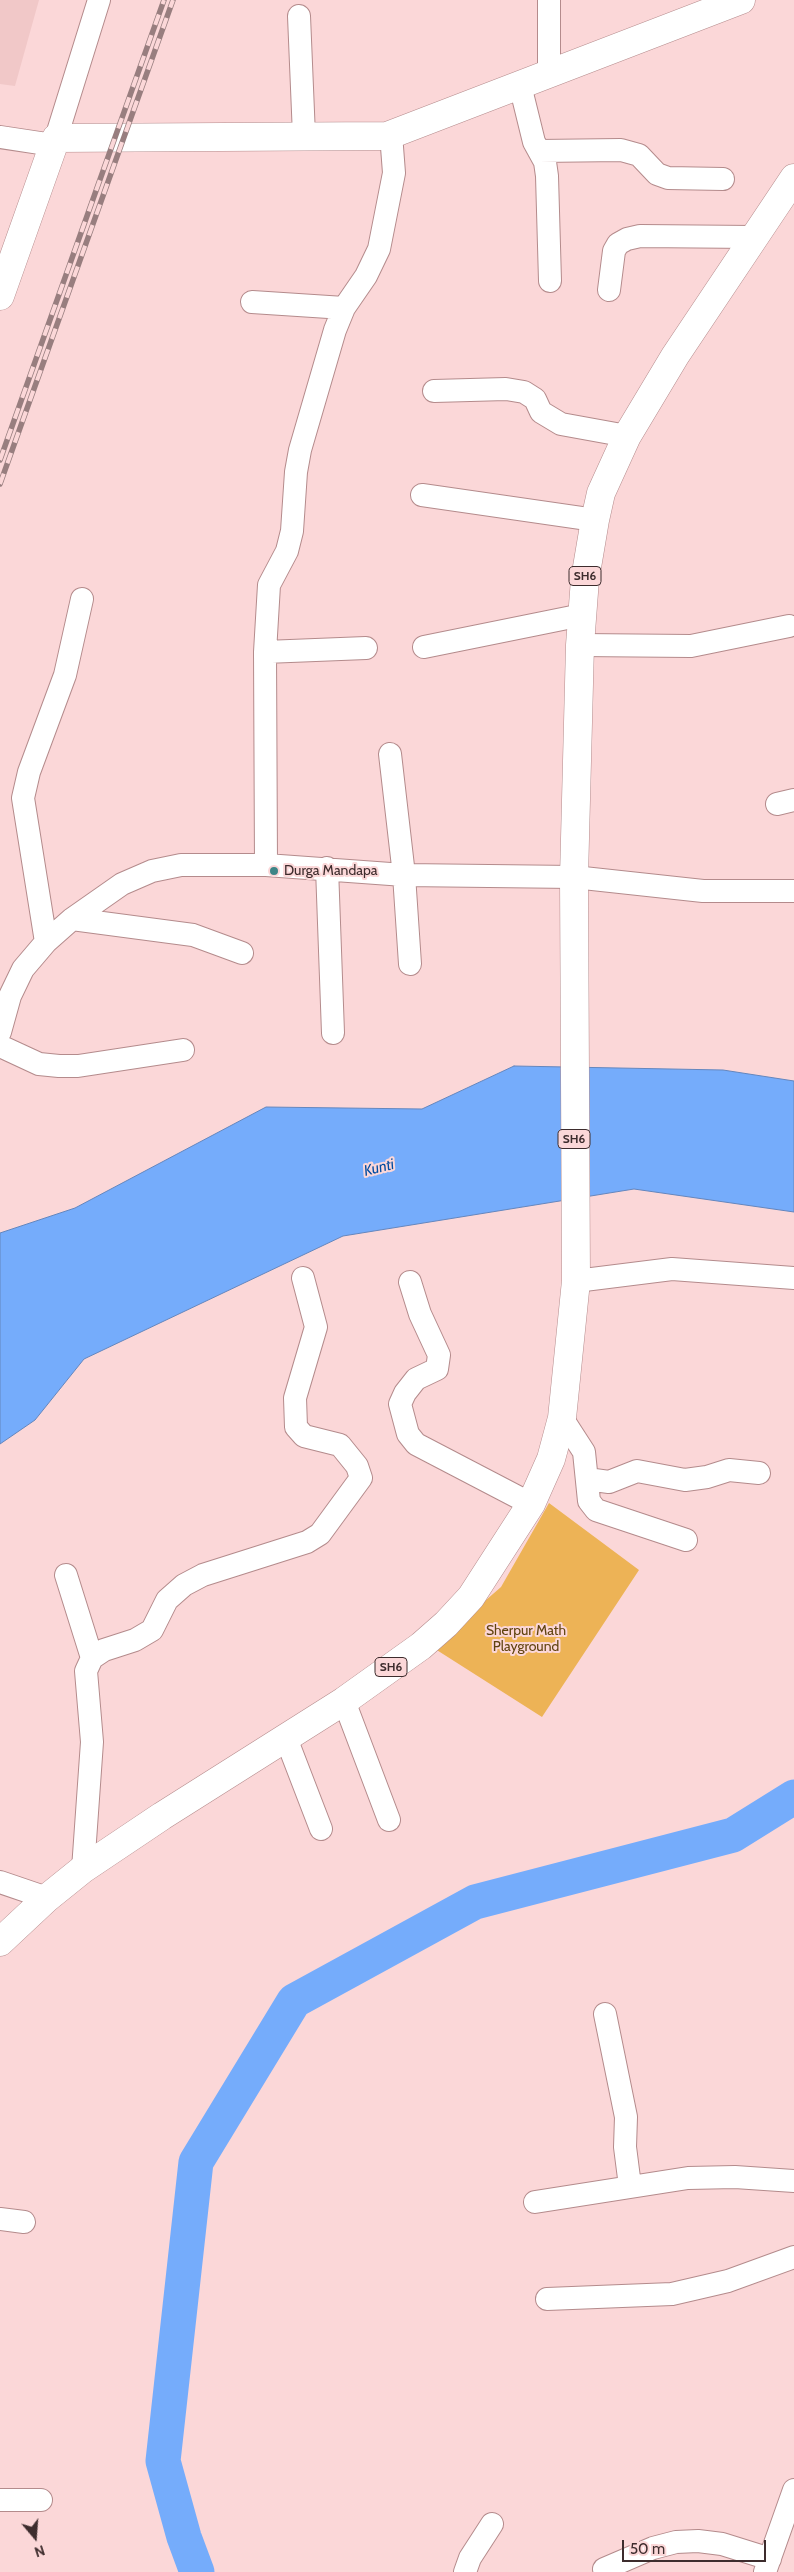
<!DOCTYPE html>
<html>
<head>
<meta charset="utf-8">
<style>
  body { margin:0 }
  #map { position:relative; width:794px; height:2572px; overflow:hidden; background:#fbd7d8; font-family:Cabin,sans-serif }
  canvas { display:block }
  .north { position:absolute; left:10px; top:2512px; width:50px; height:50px; -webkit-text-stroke:4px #fbd7d8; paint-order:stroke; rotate:162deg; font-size:14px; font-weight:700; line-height:20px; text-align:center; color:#3d2c2d }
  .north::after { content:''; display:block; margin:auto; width:18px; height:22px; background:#3d2c2d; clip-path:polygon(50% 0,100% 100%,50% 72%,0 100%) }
  .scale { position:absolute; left:622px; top:2540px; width:144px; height:22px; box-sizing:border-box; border:2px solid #3d2c2d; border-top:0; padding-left:6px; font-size:15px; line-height:18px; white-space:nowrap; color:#3d2c2d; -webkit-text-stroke:4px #fbd7d8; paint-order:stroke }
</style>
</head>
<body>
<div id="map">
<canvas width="794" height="2572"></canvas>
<div class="north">N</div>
<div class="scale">50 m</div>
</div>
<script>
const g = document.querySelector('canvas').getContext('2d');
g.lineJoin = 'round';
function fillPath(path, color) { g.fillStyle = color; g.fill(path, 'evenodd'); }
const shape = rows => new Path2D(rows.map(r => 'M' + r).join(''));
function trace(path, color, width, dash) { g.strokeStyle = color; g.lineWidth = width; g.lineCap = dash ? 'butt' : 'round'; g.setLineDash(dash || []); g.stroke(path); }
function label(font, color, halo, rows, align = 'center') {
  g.font = font + ' Cabin,sans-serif'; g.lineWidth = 4; g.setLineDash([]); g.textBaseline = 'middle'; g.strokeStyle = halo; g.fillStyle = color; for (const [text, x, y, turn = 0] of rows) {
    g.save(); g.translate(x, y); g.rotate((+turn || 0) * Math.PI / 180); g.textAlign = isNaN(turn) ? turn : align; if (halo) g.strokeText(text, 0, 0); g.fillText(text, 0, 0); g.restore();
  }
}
const built = shape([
  [0,0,39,0,15,86,0,84]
]);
const green = shape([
  [549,1503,639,1570,542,1717,432,1647,501,1587]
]);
const water = shape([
  [514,1066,723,1070,794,1081,794,1212,634,1189,343,1236,84,1359,35,1420,0,1444,0,1233,75,1208,266,1107,422,1109,514,1066]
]);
const river = shape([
  [197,2572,184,2537,163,2461,196,2162,294,2001,475,1902,733,1835,794,1797]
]);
const minor = shape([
  [549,0,549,74],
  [299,16,304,136],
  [520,85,534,142,545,162,547,176,550,281],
  [0,137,53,145],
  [56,138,99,0],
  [539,151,621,150,639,155,657,174,668,178,723,179],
  [609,290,614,251,618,244,627,239,640,236,753,237],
  [252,302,344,308],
  [434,391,506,389,524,392,535,399,541,412,561,424,627,436],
  [422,495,595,520],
  [580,645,691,646,789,626],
  [424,647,582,615],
  [265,652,366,648],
  [390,754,404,875,410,964],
  [777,804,794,800],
  [266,865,265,652,269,585,287,551,292,531,296,472,300,450,335,330,344,308,366,276,379,249,394,173,391,134],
  [327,868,333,1033],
  [72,919,193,935,242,953],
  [46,942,23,798,29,772,65,675,82,599],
  [0,1032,10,996,23,969,46,942,72,919,122,884,152,871,181,865,266,865,404,875,574,877,703,891,794,891],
  [0,1046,39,1064,59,1066,78,1066,183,1050],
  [576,1281,672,1269,794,1278],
  [410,1282,420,1314,439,1355,437,1369,416,1379,405,1393,400,1404,408,1434,416,1444,531,1504],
  [562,1418,584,1452,589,1501,596,1510,686,1540],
  [587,1479,609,1482,637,1471,685,1480,707,1477,729,1470,759,1473],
  [66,1575,92,1658],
  [344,1701,389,1820],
  [286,1738,321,1829],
  [83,1869,92,1742,86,1671,92,1658,104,1650,135,1640,152,1630,167,1600,184,1585,203,1575,307,1542,320,1534,361,1478,357,1466,340,1445,304,1436,296,1427,295,1398,316,1327,303,1278],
  [0,1882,47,1898],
  [605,2014,626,2117,625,2147,630,2186],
  [535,2202,688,2178,735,2177,794,2181],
  [0,2219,24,2222],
  [547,2299,672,2294,728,2281,794,2257],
  [0,2500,41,2500],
  [604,2569,653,2548,676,2542,698,2541,722,2544,770,2559],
  [465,2572,470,2558,492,2524],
  [765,2572,794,2490]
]);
const major = shape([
  [0,296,56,138,387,136,741,0],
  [0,1942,47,1898,83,1869,162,1816,344,1701,421,1646,446,1624,471,1597,531,1504,551,1459,562,1418,576,1281,574,877,580,645,585,579,595,520,601,493,627,436,675,356,794,178]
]);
const rail = shape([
  [0,460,164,0],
  [0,484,173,0]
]);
const markers = [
  [274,871,5,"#3d8587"]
];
const shields = [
  [585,576,32],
  [574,1139,32],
  [391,1667,32]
];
const shieldNames = [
  ["SH6",585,576],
  ["SH6",574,1139],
  ["SH6",391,1667]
];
const poiNames = [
  ["Durga Mandapa",284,871]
];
const parkNames = [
  ["Sherpur Math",526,1631],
  ["Playground",526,1647]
];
const waterNames = [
  ["Kunti",379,1168,-14]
];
fillPath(built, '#f1c8c8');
fillPath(green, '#edb356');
fillPath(water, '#75acfb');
trace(water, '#6486bd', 1);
trace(river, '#75acfb', 35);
trace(minor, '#b48b8c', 24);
trace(major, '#b48b8c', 29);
trace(minor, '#fff', 22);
trace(major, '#fff', 28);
trace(rail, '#987e7f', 5.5);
trace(rail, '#fbd7d8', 4, [11]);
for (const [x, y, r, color] of markers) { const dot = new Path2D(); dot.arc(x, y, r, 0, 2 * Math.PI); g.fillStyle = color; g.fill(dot); trace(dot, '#fbd7d8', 2); }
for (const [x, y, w] of shields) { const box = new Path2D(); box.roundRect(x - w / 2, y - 9.5, w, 19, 4); g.fillStyle = '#fbd7d8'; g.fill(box); trace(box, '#3d2c2d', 1); }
label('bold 12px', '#3d2c2d', null, shieldNames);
label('14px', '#3d2c2d', '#fbd7d8', poiNames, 'left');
label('14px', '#60430f', '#fbd7d8', parkNames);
label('italic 15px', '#004ba0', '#fbd7d8', waterNames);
</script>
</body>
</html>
